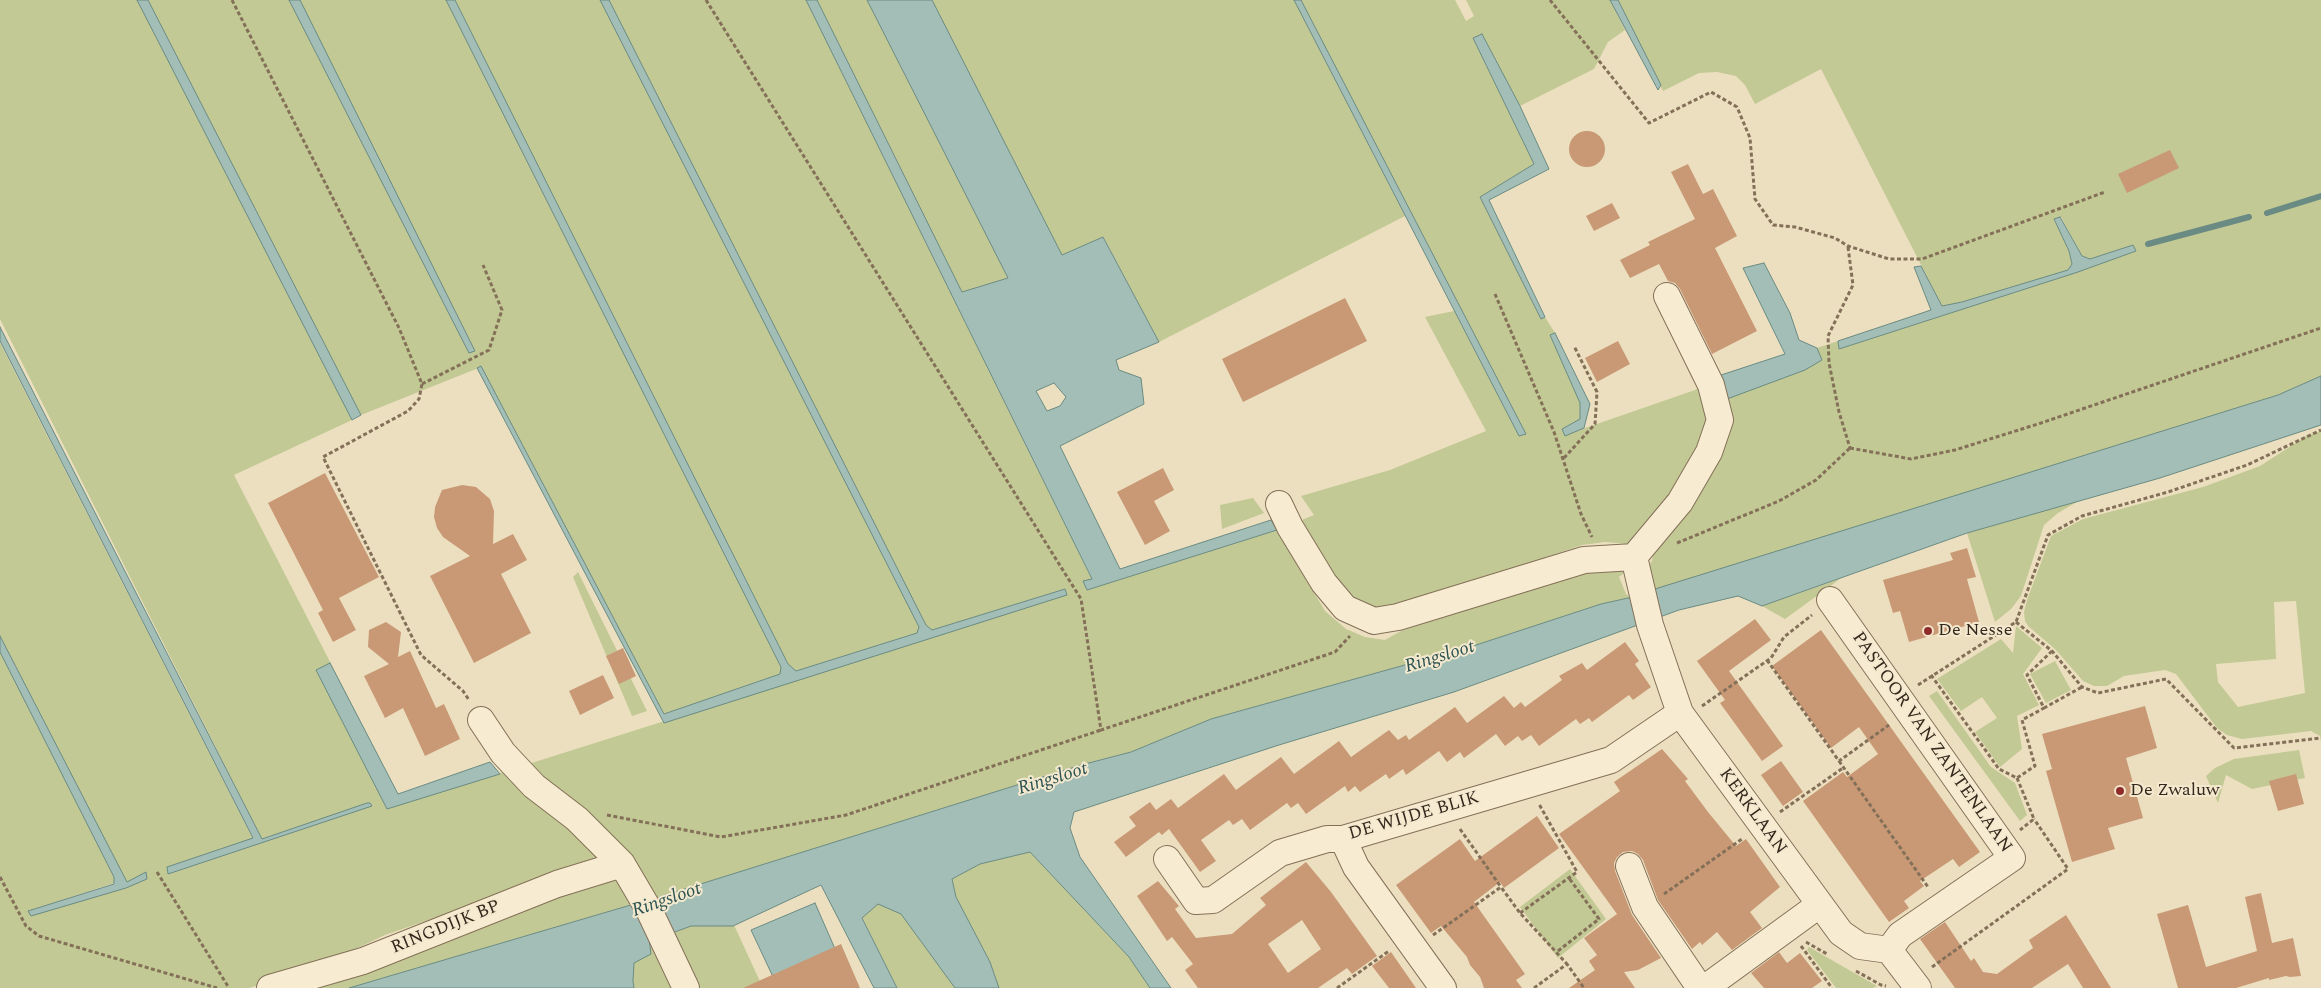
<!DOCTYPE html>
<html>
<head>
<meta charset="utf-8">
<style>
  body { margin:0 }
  canvas { display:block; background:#ecdfbf }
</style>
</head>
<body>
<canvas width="2321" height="988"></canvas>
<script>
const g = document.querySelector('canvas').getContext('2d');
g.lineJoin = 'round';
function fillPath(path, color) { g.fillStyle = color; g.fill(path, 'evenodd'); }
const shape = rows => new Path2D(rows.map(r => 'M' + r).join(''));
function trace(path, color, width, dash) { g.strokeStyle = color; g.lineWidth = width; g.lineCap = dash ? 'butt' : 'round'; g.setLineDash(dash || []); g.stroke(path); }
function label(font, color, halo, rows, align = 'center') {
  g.font = font + ' Spectral,serif'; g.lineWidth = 4; g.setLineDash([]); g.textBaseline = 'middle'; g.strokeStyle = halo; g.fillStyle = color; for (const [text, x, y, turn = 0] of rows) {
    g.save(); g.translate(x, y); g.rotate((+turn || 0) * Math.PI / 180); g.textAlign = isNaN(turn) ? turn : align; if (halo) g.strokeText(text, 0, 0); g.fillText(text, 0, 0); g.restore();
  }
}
const green = shape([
  [0,0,137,0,352,420,234,475,401,800,389,808,1067,594,1065,589,932,630,926,625,609,0,806,0,1092,580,1087,590,1277,530,1325,611,1346,629,1365,637,1385,640,1401,631,1612,563,1624,573,1619,577,1626,594,1635,600,1628,598,1601,604,1473,646,1211,719,1131,752,1081,765,659,897,658,910,596,862,385,935,311,970,249,988,0,988,0,652,114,877,114,883,28,911,126,888,145,873,127,883,0,636,0,343,253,839,167,867,168,874,371,806,367,804,262,839,0,319],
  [148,0,289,0,469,353,299,0,446,0,781,667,780,674,664,714,481,367,361,415],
  [455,0,600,0,919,627,917,633,796,671,788,664],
  [817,0,867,0,1008,278,962,292],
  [932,0,1294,0,1405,216,1159,342,1104,238,1062,255],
  [1301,0,1455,0,1466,21,1474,16,1466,0,1610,0,1625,30,1608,42,1594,69,1520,106,1482,34,1473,38,1534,164,1480,197,1541,319,1545,317,1555,333,1550,335,1580,402,1580,419,1562,429,1565,435,1695,390,1718,376,1822,360,1817,348,1838,341,1839,349,2078,272,2136,251,2133,245,2090,259,2082,256,2061,217,2054,220,2069,251,2072,264,2068,270,1962,302,1942,306,1821,69,1755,104,1745,85,1736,76,1717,72,1699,73,1663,91,1618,0,2321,0,2321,376,2278,395,1650,592,1648,566,1652,561,1654,546,1605,542,1582,545,1386,612,1338,592,1297,522,1314,515,1301,496,1390,470,1486,431,1425,317,1454,311,1519,436,1526,434],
  [2321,431,2321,742,2320,736,2311,731,2242,739,2227,735,2217,728,2176,674,2165,670,2124,676,2107,686,2094,686,2083,681,2055,649,2028,626,2025,621,2024,612,2027,600,2051,536,2083,519,2203,487,2260,466,2308,435],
  [2296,601,2305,693,2238,707,2218,682,2216,664,2276,659,2274,602],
  [1253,498,1264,513,1222,529,1220,505],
  [2082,499,2058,513,2044,525,2021,596,2011,609,1995,622,1967,533],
  [578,572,647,711,632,716,573,577],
  [1840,579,1785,619,1762,606],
  [2016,626,2042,648,2023,674,2039,705,2017,716,2022,749,2000,767,1975,732,1997,718,1982,697,1961,711,1937,679,2001,639,2013,653],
  [2055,661,2071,690,2046,703,2030,674],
  [1937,691,1991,767,2015,783,2027,815,2020,821,1929,696],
  [2299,750,2305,778,2252,789,2226,775,2218,803,2206,776,2215,768,2234,759],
  [1030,852,1129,957,1150,988,999,988,990,962,956,897,952,879,980,864],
  [1570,869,1606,919,1558,958,1520,907],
  [611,875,621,883,633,904,349,988,287,988],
  [878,903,901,914,955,988,897,988,862,917],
  [646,924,681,988,634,988,633,981,634,963],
  [734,925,763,988,693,988,672,933,691,926],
  [1809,947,1877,986,1873,988,1836,988,1807,950]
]);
const water = shape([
  [137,0,148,0,361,415,352,420,137,0],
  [289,0,300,0,475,351,469,353,289,0],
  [446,0,455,0,788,664,796,671,917,633,919,627,600,0,609,0,926,625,932,630,1065,589,1067,595,664,723,477,368,481,366,664,714,780,674,781,667,446,0],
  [806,0,817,0,962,292,1008,278,867,0,932,0,1062,255,1103,237,1159,342,1116,360,1119,370,1141,378,1144,404,1060,446,1120,569,1271,520,1277,530,1087,590,1083,581,1092,579,806,0],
  [1054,383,1066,397,1060,406,1047,411,1036,391,1054,383],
  [1294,0,1301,0,1526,434,1519,436,1294,0],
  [1610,0,1618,0,1661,85,1658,90,1610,0],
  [1482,34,1520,106,1549,169,1489,200,1545,317,1541,319,1480,197,1534,164,1473,38,1482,34],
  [2060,217,2082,256,2090,259,2133,245,2136,251,2078,272,1839,349,1838,341,1931,310,1914,267,1921,266,1942,306,1962,302,2068,270,2072,264,2069,251,2054,219,2060,217],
  [1764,263,1790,313,1799,340,1817,348,1822,360,1805,370,1727,399,1718,376,1785,354,1743,268,1764,263],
  [0,327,262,839,367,803,370,803,372,806,168,874,167,867,253,838,0,341,0,327],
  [1555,333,1590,404,1584,428,1565,436,1562,429,1580,419,1580,403,1550,335,1555,333],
  [2321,376,2321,425,2160,478,1967,533,1762,606,1738,596,1679,610,1454,692,1279,745,1074,812,1070,828,1080,857,1171,988,1150,988,1129,957,1030,852,980,864,952,879,956,897,990,962,999,988,955,988,901,914,878,904,862,918,897,988,874,988,821,885,733,926,691,926,672,933,647,923,651,954,634,963,633,981,634,988,349,988,634,904,658,910,659,897,1081,765,1131,752,1211,719,1473,646,1601,604,1628,598,1635,600,1658,588,1700,575,2278,395,2321,376],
  [0,636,127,882,146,872,147,879,126,888,31,916,28,911,114,884,114,877,0,652,0,636],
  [330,663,398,794,490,762,500,774,387,809,316,670,330,663],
  [815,903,836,951,774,979,751,930,815,903]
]);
const stream = shape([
  [2267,213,2321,196],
  [2148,244,2249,217]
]);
const building = shape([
  '1569 149a18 18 0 1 1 36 0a18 18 0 1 1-36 0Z',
  [2170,150,2179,168,2127,193,2118,174],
  [1688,164,1703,194,1713,189,1737,236,1715,248,1757,331,1712,354,1680,289,1675,283,1668,281,1659,264,1630,278,1620,260,1650,245,1648,242,1695,219,1671,172],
  [1612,203,1620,218,1594,231,1586,216],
  [1345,298,1367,341,1243,402,1222,359],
  [1618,341,1630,364,1597,382,1585,358],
  [1163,468,1174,490,1154,501,1170,531,1145,545,1117,492],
  [325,473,379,577,339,598,356,630,333,642,318,613,323,610,268,503],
  [462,485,476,487,490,499,494,511,493,544,513,534,527,560,501,574,531,633,474,663,430,576,470,556,443,537,437,528,434,517,435,507,442,490],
  [1967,548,1976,577,1967,579,1979,622,1909,642,1900,611,1893,613,1883,580,1953,560,1950,553],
  [1755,619,1771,640,1729,671,1783,746,1762,761,1720,703,1725,700,1697,661],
  [386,622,401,632,398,657,410,651,436,708,444,704,460,739,425,756,403,708,385,718,364,676,389,664,368,647,369,630],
  [1821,630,1980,852,1959,867,1953,859,1920,881,1924,886,1904,901,1909,908,1889,922,1803,801,1843,772,1847,777,1878,754,1859,727,1831,748,1772,666],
  [1625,642,1639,661,1635,664,1651,687,1633,700,1629,695,1592,722,1589,718,1580,724,1576,719,1539,746,1531,735,1522,741,1518,736,1505,746,1496,734,1464,758,1460,752,1447,762,1439,751,1406,775,1403,769,1389,779,1386,774,1360,792,1355,786,1348,792,1345,786,1306,814,1298,803,1291,808,1287,803,1250,830,1242,819,1233,825,1229,820,1201,840,1216,861,1200,872,1169,829,1162,835,1159,832,1126,857,1114,842,1136,826,1129,817,1150,802,1156,810,1171,799,1178,808,1224,774,1236,790,1281,757,1294,774,1339,741,1351,757,1389,730,1398,740,1406,735,1409,740,1455,707,1467,723,1504,696,1514,708,1521,702,1525,707,1562,680,1559,676,1582,663,1587,670],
  [623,648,636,676,619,684,606,656],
  [603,675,614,698,580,715,569,691],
  [2145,706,2157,748,2126,758,2143,818,2108,828,2115,849,2072,862,2046,771,2052,769,2042,734],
  [1662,749,1688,779,1685,781,1708,812,1736,846,1746,839,1780,887,1750,912,1762,928,1732,950,1717,932,1702,945,1700,942,1692,949,1658,900,1643,860,1638,854,1632,851,1623,852,1617,857,1614,863,1615,871,1632,915,1661,958,1638,970,1624,972,1635,988,1569,988,1595,970,1589,961,1597,955,1584,938,1617,914,1559,834,1620,791,1614,782],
  [1781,761,1803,792,1783,806,1761,775],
  [2296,774,2304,804,2278,811,2269,781],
  [1537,816,1559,848,1504,888,1500,882,1474,902,1525,974,1516,980,1522,988,1484,988,1480,977,1470,965,1467,957,1441,926,1431,933,1396,885,1460,839,1475,861],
  [1306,862,1331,892,1377,956,1352,974,1347,968,1318,988,1198,988,1185,970,1193,964,1172,937,1167,941,1137,896,1158,881,1179,906,1175,909,1196,938,1232,934,1266,905,1260,898],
  [1302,920,1321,949,1288,973,1268,944],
  [2261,893,2272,943,2293,938,2301,976,2290,977,2286,976,2269,980,2269,978,2236,988,2178,988,2157,914,2188,905,2206,967,2257,951,2245,897],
  [2066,915,2111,988,2083,988,2068,964,2032,988,1955,988,1920,939,1945,922,1971,961,1974,958,1983,972,1997,974,2033,948,2029,940],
  [841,944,860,988,743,988],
  [1391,952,1416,988,1389,988,1372,966],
  [1779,952,1787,963,1800,953,1822,981,1812,988,1764,988,1751,973]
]);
const path = shape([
  [232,0,399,328,422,384,419,399,408,411,323,457,421,655,463,691,469,700],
  [706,0,1081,599,1101,730,1335,652,1350,636],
  [1550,0,1649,123,1711,92,1737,107,1750,138,1755,199,1773,225,1795,227,1835,238,1848,246,1889,259,1922,259,2105,192],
  [1848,247,1853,285,1828,336,1829,363,1839,412,1850,448],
  [1495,294,1554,432,1581,514,1592,537],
  [422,384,489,350,502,310,483,265],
  [1850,448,1911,459,1955,450,2041,423,2321,328],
  [1564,458,1595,424,1597,392,1574,346],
  [1677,543,1779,501,1816,480,1850,448],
  [2016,622,2052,651,2082,687,2098,693,2166,679,2234,748,2321,738],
  [2052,651,2027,675,2044,708,2082,687],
  [1767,660,1839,761,1889,725],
  [1931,675,1999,769,2017,778,2035,766,2022,720,2044,708],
  [1918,685,2016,622,2048,535,2082,516,2168,492,2247,465,2321,430],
  [1702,706,1771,658,1784,637,1812,615],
  [1839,761,1928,887],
  [2017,778,2034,819,2020,830],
  [1780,812,1843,768],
  [607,815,721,837,846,815,1101,730],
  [1460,829,1501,887],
  [157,872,229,988],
  [0,877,26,926,39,936,217,988],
  [1664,894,1742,839],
  [1520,913,1577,872,1539,804],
  [1433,935,1501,887,1520,913,1567,964],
  [1806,942,1827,954],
  [1801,946,1832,988],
  [1558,951,1599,919,1569,878],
  [1932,967,2068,869,2034,819],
  [1856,971,1881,985,1886,986],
  [1337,988,1389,951],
  [1534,988,1567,964,1584,988]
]);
const minor = shape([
  [1279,504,1290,527,1324,583,1345,608,1374,621,1398,617,1584,560,1634,557,1650,625,1680,713,1841,933,1860,946,1889,950,1918,988],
  [1634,557,1680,502,1709,452,1720,420,1711,385,1667,296],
  [1830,600,2012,858,1900,935,1889,950],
  [481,720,503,753,534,786,577,819,622,864,649,910,686,988],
  [1343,839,1356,867,1443,988],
  [1167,859,1196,901,1213,900,1280,853,1327,839,1343,839,1611,760,1680,713],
  [1629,866,1645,907,1700,988],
  [270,988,363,961,557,884,622,864],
  [1705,988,1819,905]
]);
const markers = [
  [1928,631,5,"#902b2b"],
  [2120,791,5,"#902b2b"]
];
const poiNames = [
  ["De Nesse",1938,631],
  ["De Zwaluw",2130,791]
];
const streetNames = [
  ["PASTOOR VAN ZANTENLAAN",1931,743,55],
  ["KERKLAAN",1752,812,54],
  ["DE WIJDE BLIK",1414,817,-16],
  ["RINGDIJK BP",446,928,-22]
];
const waterNames = [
  ["Ringsloot",1440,658,-17],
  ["Ringsloot",1053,780,-17],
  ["Ringsloot",667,901,-19]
];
fillPath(green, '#c2c994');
fillPath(water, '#a2beb6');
trace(water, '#6a8b83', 1);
trace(stream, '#6a8b83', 6);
fillPath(building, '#c99976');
trace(minor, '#847058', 28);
trace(path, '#847058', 3, [4, 2.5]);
trace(minor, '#f7ecd2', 26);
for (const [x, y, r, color] of markers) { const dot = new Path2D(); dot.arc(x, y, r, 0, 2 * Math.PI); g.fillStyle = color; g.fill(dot); trace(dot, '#f4e9cf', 2); }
label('18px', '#34281c', '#f4e9cf', poiNames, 'left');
label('18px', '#34281c', '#f4e9cf', streetNames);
label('italic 19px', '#2c5351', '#f4e9cf', waterNames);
</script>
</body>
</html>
